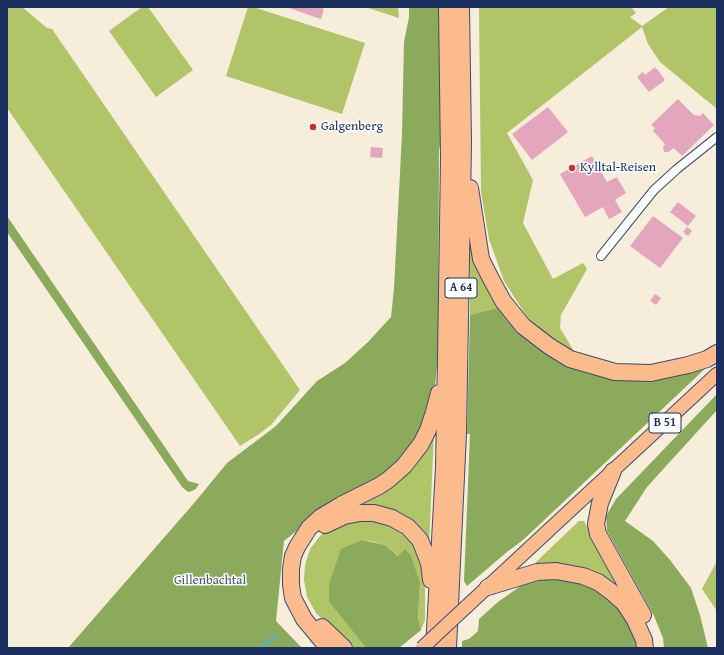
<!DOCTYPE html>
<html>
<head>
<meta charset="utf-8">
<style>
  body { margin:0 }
  #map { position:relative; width:724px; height:655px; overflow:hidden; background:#f6eddb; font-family:"Gentium Book Plus",serif }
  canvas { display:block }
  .frame { position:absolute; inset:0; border:8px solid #1b2f5e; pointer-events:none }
</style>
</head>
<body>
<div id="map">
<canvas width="724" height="655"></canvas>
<div class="frame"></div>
</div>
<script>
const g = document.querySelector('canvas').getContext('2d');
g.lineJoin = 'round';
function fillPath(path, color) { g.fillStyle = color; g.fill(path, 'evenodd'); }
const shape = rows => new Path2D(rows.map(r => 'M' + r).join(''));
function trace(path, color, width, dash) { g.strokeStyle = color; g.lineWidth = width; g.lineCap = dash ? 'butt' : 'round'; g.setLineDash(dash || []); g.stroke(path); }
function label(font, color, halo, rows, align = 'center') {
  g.font = font + ' "Gentium Book Plus",serif'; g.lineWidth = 3; g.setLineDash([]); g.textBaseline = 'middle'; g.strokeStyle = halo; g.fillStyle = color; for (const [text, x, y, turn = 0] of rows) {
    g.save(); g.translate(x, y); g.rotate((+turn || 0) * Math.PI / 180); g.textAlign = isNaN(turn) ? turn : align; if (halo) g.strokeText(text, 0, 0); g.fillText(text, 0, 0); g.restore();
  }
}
const green = shape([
  [7,7,22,7,47,28,52,29,300,390,271,425,259,434,240,446,7,108],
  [142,7,148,7,193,70,156,97,109,31],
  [248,7,253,7,365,43,342,114,226,76],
  [365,7,398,7,399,18],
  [479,7,631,7,636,13,630,17,642,26,669,7,717,7,717,109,660,62,648,44,642,27,507,133,533,180,523,223,553,279,583,263,587,269,561,315,560,328,575,353,548,337,527,317,504,281,489,239,481,192],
  [470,237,500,307,470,315],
  [434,432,429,547,423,539,359,508,358,501],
  [348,518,384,519,413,539,425,571,425,620,421,630,418,617,420,583,399,556,385,545,374,542,363,540,329,602,366,648,350,648,316,613,307,597,304,580,305,565,310,549,320,536,332,525],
  [579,521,584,521,622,591,535,563],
  [717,561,717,611,702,589]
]);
const forest = shape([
  [409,7,441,7,442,132,439,150,438,356,434,396,428,423,400,464,374,483,330,504,284,541,276,621,302,648,68,648,195,502,227,463,276,426,317,381,345,363,368,342,391,317,394,288,402,134,404,42,409,17],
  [7,216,188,481,199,484,196,489,192,491,188,492,182,487,7,232],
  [500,307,575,367,708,366,523,540,507,552,467,586,464,581,470,434,467,434,470,315],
  [717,394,717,410,647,487,625,521,653,541,670,560,691,588,700,615,708,648,664,648,663,638,654,616,607,531,606,516,616,499],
  [362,540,385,545,398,556,405,549,411,556,420,583,418,617,421,630,399,648,366,648,329,602,329,584,341,549],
  [551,577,572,580,592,588,609,600,617,607,629,624,638,648,462,648,462,641,469,639,478,631,479,619,498,602,529,580]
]);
const stream = shape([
  [260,648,278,635]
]);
const building = shape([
  [290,7,319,7,324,9,321,19,289,8],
  [655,67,656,69,657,69,665,80,649,92,637,77,643,72,645,75],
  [678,99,694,115,700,116,703,113,714,125,682,156,674,148,668,152,664,152,663,148,665,144,653,131,655,128,651,125],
  [548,107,568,132,532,160,512,134],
  [371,147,383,148,382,158,370,157],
  [592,156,607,182,617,177,626,193,615,200,622,212,609,219,603,207,585,217,560,174],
  [678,202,696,216,688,226,670,212],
  [653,216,683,238,660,268,630,246],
  [687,227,692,231,688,236,683,232],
  [655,294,661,298,656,305,650,301]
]);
const minor = shape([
  [601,256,654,190,677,169,717,137]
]);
const primary = shape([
  [466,607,717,374]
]);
const motorway = shape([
  [470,188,481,259,490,277,503,301,523,326,549,346,570,359,615,372,651,373,688,365,707,359,717,353],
  [613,471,600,503,596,524,598,534,643,615],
  [325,525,344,516,360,513,374,513,392,518,408,527,420,540,429,563,431,580],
  [488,587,537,572,556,571,583,576,598,582,613,593,624,603,635,620,644,640,645,648],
  [322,627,344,648],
  [328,648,304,619,293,598,291,585,291,569,293,556,297,547,309,528,321,517,341,505,379,486,388,480,404,466,421,444,428,430,434,412,439,393],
  [434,648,444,468,446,358,449,159,447,7],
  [448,648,458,434,463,143,461,7]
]);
const primaryBridge = shape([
  [422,648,466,607]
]);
const markers = [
  [313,127,4,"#c8321e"],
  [572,168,4,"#c8321e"]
];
const shields = [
  [461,288,32],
  [665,423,32]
];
const shieldNames = [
  ["A 64",461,288],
  ["B 51",665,423]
];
const poiNames = [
  ["Galgenberg",321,127],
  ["Kylltal-Reisen",580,168]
];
const parkNames = [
  ["Gillenbachtal",210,581]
];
fillPath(green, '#b1c468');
fillPath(forest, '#8caa5c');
trace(stream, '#4cb6ca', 2.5);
fillPath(building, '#e3a6bd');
trace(minor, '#3c4c71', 10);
trace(primary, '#3c4c71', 15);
trace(motorway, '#3c4c71', 18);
trace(minor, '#fff', 8);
trace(primary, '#fbbb8c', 13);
trace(motorway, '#fbbb8c', 16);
trace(primaryBridge, '#3c4c71', 15, []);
trace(primaryBridge, '#fbbb8c', 13);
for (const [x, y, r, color] of markers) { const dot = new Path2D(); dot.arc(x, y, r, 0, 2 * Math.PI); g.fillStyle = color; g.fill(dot); trace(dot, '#fff', 1.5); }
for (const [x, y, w] of shields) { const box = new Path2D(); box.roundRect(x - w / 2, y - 10, w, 20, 3); g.fillStyle = '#fff'; g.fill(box); trace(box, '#1b2f5e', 1); }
label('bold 12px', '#1b2f5e', null, shieldNames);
label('13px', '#1b2f5e', '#fff', poiNames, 'left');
label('13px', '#485c61', '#fff', parkNames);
</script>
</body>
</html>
